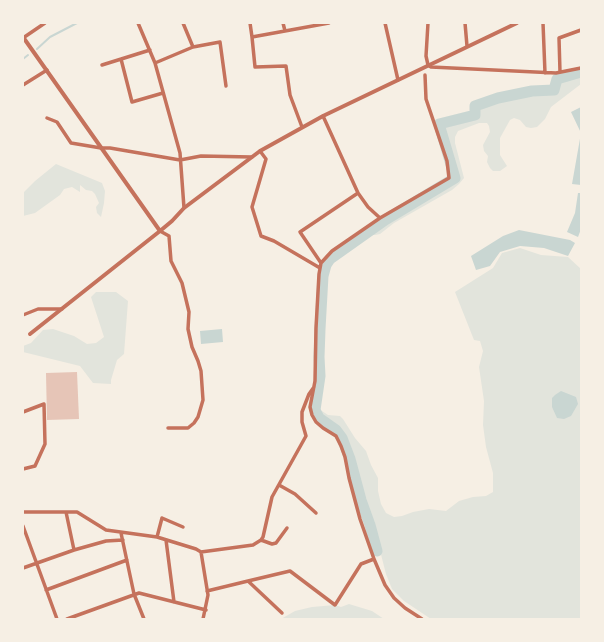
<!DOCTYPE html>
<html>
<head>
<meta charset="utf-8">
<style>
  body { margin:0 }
  #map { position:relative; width:604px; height:642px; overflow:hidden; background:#f6efe4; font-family:"Roboto Condensed",sans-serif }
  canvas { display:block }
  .frame { position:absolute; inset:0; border:24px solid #f6efe4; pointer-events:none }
</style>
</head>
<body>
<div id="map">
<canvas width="604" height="642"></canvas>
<div class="frame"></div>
</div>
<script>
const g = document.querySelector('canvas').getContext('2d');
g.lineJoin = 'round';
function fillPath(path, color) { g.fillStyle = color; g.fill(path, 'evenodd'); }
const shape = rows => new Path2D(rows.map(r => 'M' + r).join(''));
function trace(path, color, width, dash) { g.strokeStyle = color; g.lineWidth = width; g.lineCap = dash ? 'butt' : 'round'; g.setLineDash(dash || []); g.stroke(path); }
const green = shape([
  [581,74,581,84,551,107,545,119,537,127,531,128,526,127,520,120,514,118,510,120,500,138,500,155,507,166,500,171,493,171,490,168,487,162,488,156,484,151,483,145,490,132,489,126,487,123,479,123,458,131,455,137,455,143,464,178,459,184,452,190,394,223,380,234,375,235,372,235,374,230,392,217,456,179,440,125,476,116,476,107,524,94,546,91,555,91,558,80],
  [56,164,102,183,105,191,104,203,101,217,97,213,96,207,99,203,95,194,92,191,86,190,80,185,80,192,72,187,64,189,60,195,35,213,23,216,23,193,35,181],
  [520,248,541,255,568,257,581,269,581,619,431,619,404,601,392,589,386,574,376,535,361,494,350,452,339,430,321,416,319,412,322,411,328,415,340,416,343,419,355,438,366,451,371,465,378,478,378,491,381,504,386,513,394,517,402,516,413,512,429,509,446,511,459,501,473,497,486,496,493,492,493,473,486,447,483,425,484,401,479,367,483,351,480,341,474,340,455,292,493,268,502,253],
  [96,292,116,292,128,301,124,354,117,360,111,380,111,384,93,383,80,366,23,352,23,346,31,343,43,330,53,329,74,336,87,344,96,343,104,337,91,297],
  [349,604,372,611,384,619,281,619,295,611,312,607,335,605,341,607]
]);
const water = shape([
  [581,107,581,185,572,184,581,133,571,112],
  [578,193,581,193,581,229,578,237,567,232,575,213],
  [519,230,570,240,575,243,568,256,544,248,520,246,500,252,490,266,476,270,471,256,503,236],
  [222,329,223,342,201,344,200,331],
  [561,391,576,397,578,404,571,416,564,419,557,418,552,407,552,398,555,395]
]);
const stream = shape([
  [37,49,50,37,77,23],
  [23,59,28,55]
]);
const river = shape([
  [377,551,370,525,361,500,350,459,342,438,336,430,319,418,315,410,320,376,319,357,320,329,323,276,326,265,330,259,385,220,455,178,439,124,475,115,475,106,498,98,532,91,554,90,557,79,581,72]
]);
const building = shape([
  [77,372,79,419,47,420,46,373]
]);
const minor = shape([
  [138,23,155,63,180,153,184,208],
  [183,23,193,47],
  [250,23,252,37],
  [283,23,285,31,329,23],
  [385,23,398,80],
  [428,23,426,56,428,65,431,67,556,73,581,68],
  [465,23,467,46],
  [543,23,545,73],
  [285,31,252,37,255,67,286,66,290,95,302,127],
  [23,38,45,23],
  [121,59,132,102,163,93],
  [155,63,193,47,220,42,226,86],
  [102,65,150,50],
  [560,72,559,38,581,30],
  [23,85,47,70],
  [323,116,358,193,368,207,380,218],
  [47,118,57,122,71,143,101,148,110,148,180,160,201,156,252,157],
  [260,151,266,159,252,207,261,236,274,241,320,268],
  [160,231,169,236,171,261,182,283,189,312,188,329,192,347,198,361,201,371,203,400,198,417,194,423,188,428,168,428],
  [321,263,300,232,358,193],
  [23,315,38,309,62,309],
  [23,412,44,404,45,444,35,466,23,469],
  [279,485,295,494,316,513],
  [23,512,77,512,106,530,157,537,196,549,201,552,253,545,261,540,263,537,272,497,306,436,302,422,302,412,309,394,314,387],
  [66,512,74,550],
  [23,526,57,619],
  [121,533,134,594,144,619],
  [157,537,162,518,183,527],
  [166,540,174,602],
  [261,540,272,544,276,543,287,528],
  [201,552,208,595,203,619],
  [23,568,74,550,106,541,123,540],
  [248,581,290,571,335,605,361,564,374,559],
  [46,590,127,560],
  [207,591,248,581,282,613],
  [67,619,139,593,206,610],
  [422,619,405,608,394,598,385,585,374,559,360,519,349,478,345,457,341,446,336,436,323,428,316,422,312,415,310,407,315,381,316,328,319,274,321,263,332,251,380,218,449,178,447,161,426,99,425,75]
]);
const tertiary = shape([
  [23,37,160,231],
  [30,334,160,231,172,221,184,208,260,151,323,116,517,23]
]);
fillPath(green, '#e2e4dc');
fillPath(water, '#c9d6d2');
trace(stream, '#c9d6d2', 2);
trace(river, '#c9d6d2', 11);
fillPath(building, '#e6c5b7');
trace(minor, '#c5725c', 3.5);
trace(tertiary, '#c5725c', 4);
</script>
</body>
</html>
